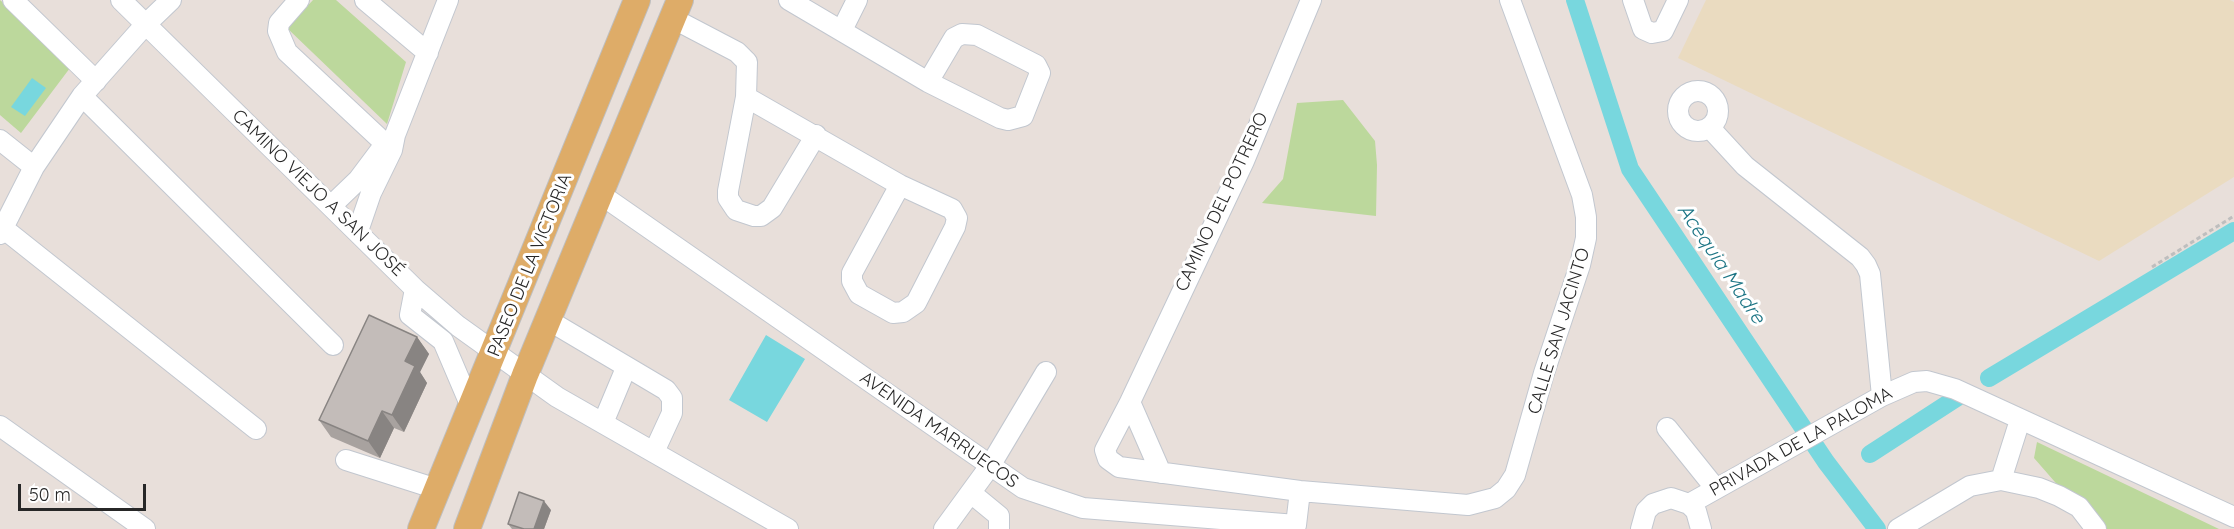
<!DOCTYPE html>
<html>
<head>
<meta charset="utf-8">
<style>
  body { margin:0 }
  #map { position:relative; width:2234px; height:529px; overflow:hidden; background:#e8dfda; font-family:Quicksand,sans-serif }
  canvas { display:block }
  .scale { position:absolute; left:18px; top:484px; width:128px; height:27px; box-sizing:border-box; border:3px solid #272727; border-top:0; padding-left:8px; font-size:18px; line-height:21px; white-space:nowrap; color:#272727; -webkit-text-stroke:4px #fff; paint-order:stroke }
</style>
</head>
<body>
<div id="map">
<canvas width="2234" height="529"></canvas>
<div class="scale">50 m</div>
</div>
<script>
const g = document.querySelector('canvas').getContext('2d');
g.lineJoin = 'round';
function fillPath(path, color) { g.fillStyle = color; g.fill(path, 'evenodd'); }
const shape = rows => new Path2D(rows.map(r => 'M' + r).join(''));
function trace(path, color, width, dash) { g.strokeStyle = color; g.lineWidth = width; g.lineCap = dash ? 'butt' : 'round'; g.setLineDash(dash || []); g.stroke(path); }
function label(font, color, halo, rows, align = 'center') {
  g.font = font + ' Quicksand,sans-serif'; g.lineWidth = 6; g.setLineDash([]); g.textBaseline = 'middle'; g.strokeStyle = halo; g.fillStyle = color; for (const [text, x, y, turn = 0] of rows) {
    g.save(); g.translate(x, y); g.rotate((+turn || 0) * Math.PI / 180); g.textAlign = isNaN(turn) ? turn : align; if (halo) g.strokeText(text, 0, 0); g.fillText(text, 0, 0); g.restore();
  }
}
const green = shape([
  [0,0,73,64,21,133,0,115],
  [313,0,336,0,406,62,387,124,287,28],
  [1343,100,1375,141,1377,165,1376,216,1262,203,1283,179,1297,103],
  [2037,442,2219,529,2096,529,2034,458]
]);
const sand = shape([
  [1706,0,2230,0,2234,2,2234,177,2099,261,1678,58]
]);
const water = shape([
  [32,78,46,88,25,116,11,107],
  [766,335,805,359,767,422,729,400]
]);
const canal = shape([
  [1575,0,1630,169,1826,462,1877,529],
  [1989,378,2234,231],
  [1870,454,1958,397]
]);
const path = shape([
  [2152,267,2234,216]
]);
const minor = shape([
  [13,0,96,81],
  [121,0,415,289,458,326,557,397,788,529],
  [299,0,279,23,278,31,287,52,392,150],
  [365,0,428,53],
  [789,0,928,82,1000,118,1008,120,1023,116,1040,73,1036,65,977,35,962,34,954,38,928,82],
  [1311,0,1244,161,1130,402,1105,450,1108,459,1119,467,1300,491,1468,505,1495,498,1506,489,1515,475,1544,373,1580,265,1586,238,1586,217,1582,195,1510,0],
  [1633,0,1643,29,1652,33,1663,31,1678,0],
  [672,18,737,52,747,62,746,97,728,191,728,198,736,210,754,216,761,216,772,208,816,135],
  [842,30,857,0],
  '1678 111a20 20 0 1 1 40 0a20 20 0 1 1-40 0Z',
  [82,96,333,345],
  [746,97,900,185,952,209,957,218,955,227,916,303,903,312,893,313,859,294,852,281,852,273,900,185],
  [1710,128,1745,166,1860,257,1866,265,1870,274,1882,396],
  [0,140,34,167],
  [600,194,1023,488,1083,508,1296,525,1300,491],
  [332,205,358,180,385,144],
  [3,228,256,429],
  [358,231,371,193,392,150,395,135,448,0],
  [0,234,34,167,82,96,145,25,171,0],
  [415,289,410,315,443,341,472,409],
  [548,320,666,390,672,398,672,413,654,452],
  [1130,402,1161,473],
  [603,423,626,368],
  [0,426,145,529],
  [1667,428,1716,489],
  [346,460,437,489],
  [2001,480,2020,420],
  [971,493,999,516,999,529],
  [1689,504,1882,396,1914,382,1927,381,1955,389,2234,517],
  [944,529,990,466,1046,372],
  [1641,529,1646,511,1653,504,1671,498,1689,504,1696,511,1701,529],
  [1898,529,1970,486,2001,480,2039,488,2059,496,2079,507,2096,529]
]);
const major = shape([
  [421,529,637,0],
  [467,529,525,375,680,0]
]);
const wall = shape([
  [417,337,429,354,420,372,427,383,404,432,394,428,380,458,331,437,319,420],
  [551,510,544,529,512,529,508,524]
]);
const shadedWall = shape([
  [417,337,429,354,420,372,427,383,404,432,392,415,405,361],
  [382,411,394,428,380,458,368,441],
  [544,501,551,510,544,529,534,529]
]);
const building = shape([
  [369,315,417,337,405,361,415,366,392,415,382,411,368,441,319,420,369,315],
  [519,492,544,501,534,529,524,529,508,524,519,492]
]);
const streetNames = [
  ["CAMINO VIEJO A SAN JOSÉ",318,193,44],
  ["CAMINO DEL POTRERO",1222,202,-65],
  ["PASEO DE LA VICTORIA",530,265,-68],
  ["CALLE SAN JACINTO",1559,331,-73],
  ["AVENIDA MARRUECOS",939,430,35],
  ["PRIVADA DE LA PALOMA",1801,442,-29]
];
const waterNames = [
  ["Acequia Madre",1721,264,56]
];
fillPath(green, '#bcd89c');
fillPath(sand, '#eadbc0');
fillPath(water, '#78d7de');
trace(canal, '#78d7de', 18);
trace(minor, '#c2c7cf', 22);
trace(major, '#bebebe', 28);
trace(path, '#bebebe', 3, [4.5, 3]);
trace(minor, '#fff', 20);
trace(major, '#deac68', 26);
fillPath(wall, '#a8a29f');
fillPath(shadedWall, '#888482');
fillPath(building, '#c3bcb9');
trace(building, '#888482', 1.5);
label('18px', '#272727', '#fff', streetNames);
label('italic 20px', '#1d7585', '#fff', waterNames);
</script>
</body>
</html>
